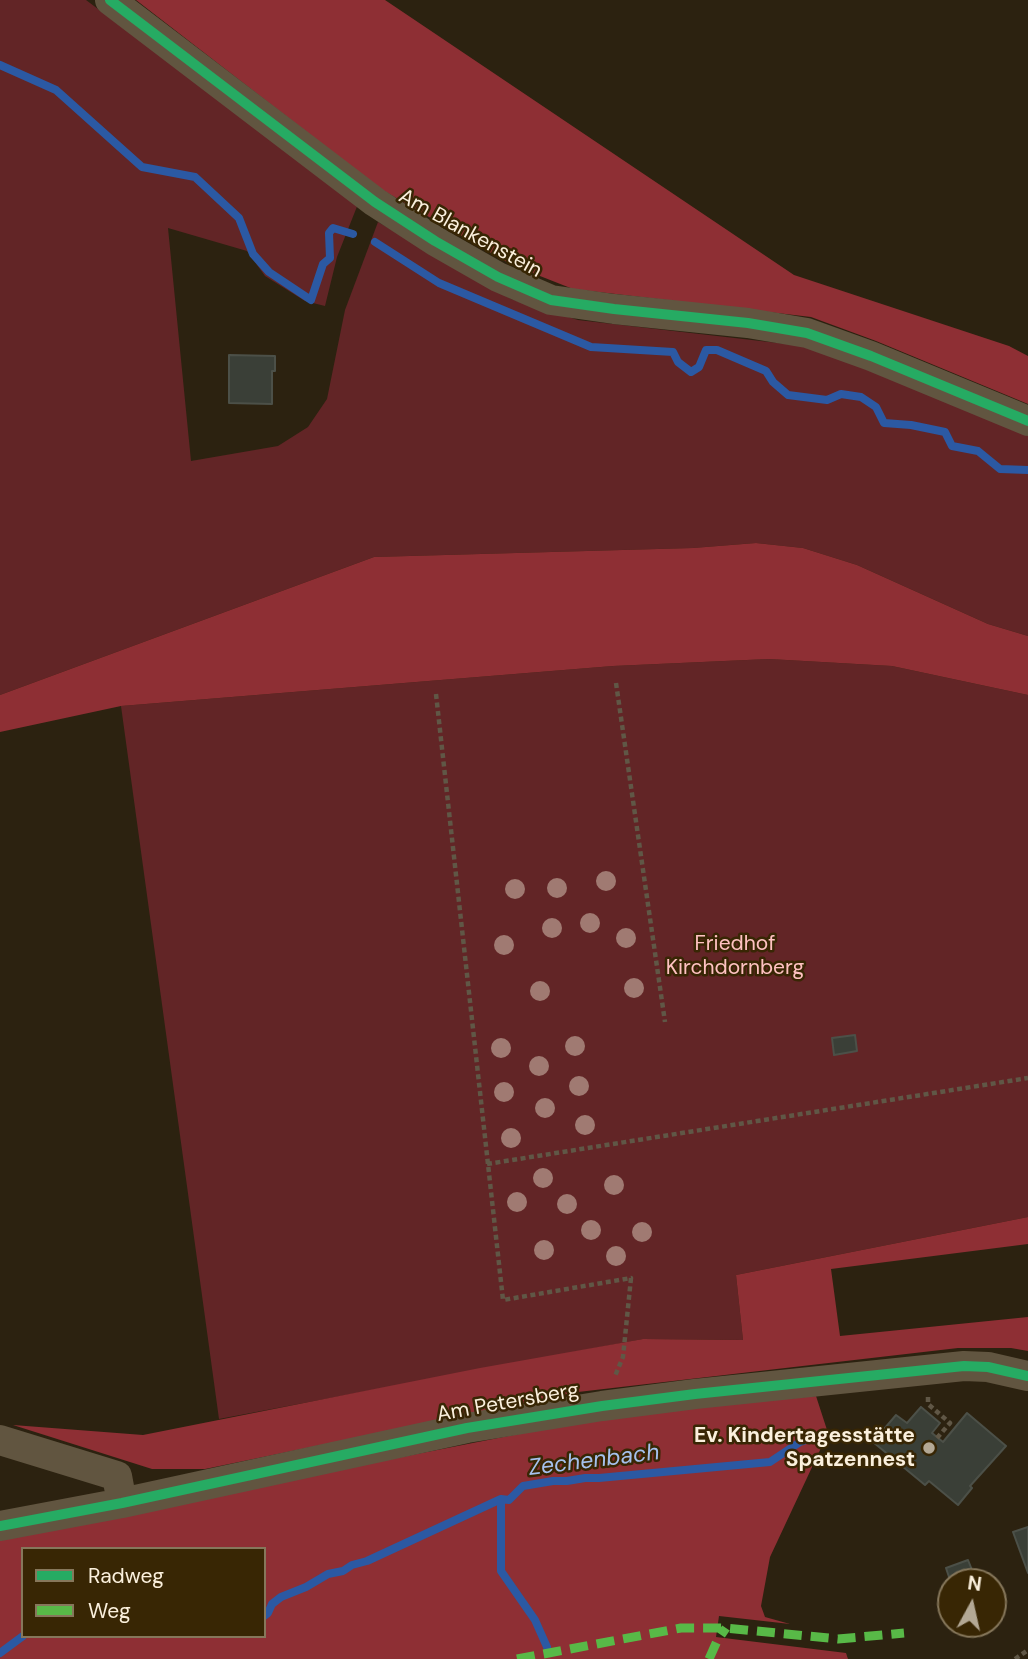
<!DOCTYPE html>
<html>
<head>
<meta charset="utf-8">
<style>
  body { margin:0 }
  #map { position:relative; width:1028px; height:1659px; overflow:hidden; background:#2c2210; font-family:"DM Sans",sans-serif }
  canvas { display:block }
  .legend { position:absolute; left:21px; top:1547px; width:245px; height:91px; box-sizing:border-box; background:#382604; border:2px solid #86775b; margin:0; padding:9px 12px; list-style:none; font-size:21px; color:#fbf0dd }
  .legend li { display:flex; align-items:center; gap:14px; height:35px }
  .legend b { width:35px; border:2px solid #86775b }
  .north { position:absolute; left:937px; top:1568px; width:70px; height:70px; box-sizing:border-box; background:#382604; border:2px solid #86775b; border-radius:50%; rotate:8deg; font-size:19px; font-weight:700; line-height:28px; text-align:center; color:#fbf0dd }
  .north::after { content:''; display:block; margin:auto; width:24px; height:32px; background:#b3a895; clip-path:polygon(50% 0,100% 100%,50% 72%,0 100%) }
</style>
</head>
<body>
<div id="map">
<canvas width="1028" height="1659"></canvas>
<ul class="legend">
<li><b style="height:9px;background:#26ab63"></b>Radweg</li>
<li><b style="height:9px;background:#58b947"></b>Weg</li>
</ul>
<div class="north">N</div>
</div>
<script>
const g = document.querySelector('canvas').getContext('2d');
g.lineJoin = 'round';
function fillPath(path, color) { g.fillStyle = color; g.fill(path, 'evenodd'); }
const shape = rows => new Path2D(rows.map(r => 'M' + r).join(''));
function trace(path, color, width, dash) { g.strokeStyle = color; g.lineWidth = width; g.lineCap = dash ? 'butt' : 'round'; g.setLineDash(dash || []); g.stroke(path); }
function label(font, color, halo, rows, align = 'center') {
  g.font = font + ' "DM Sans",sans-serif'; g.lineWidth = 5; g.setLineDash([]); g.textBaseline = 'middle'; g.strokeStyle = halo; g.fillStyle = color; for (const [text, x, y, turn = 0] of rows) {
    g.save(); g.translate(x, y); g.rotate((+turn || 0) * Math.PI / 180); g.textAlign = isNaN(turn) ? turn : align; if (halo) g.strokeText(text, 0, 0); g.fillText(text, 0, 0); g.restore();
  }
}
const green = shape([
  [0,0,86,0,358,204,337,257,325,306,305,301,265,276,247,251,168,228,191,461,278,446,308,427,327,399,345,310,378,222,511,299,578,320,804,346,867,368,1028,436,1028,636,988,624,857,565,803,548,756,543,693,548,374,557,0,695],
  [769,659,892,666,1028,695,1028,1217,736,1275,743,1340,643,1339,219,1419,121,706,613,666]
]);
const forest = shape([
  [136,0,385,0,794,275,1009,346,1028,356,1028,404,876,341,811,317,573,289,512,265,379,188],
  [756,543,803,548,857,565,988,624,1028,636,1028,695,892,666,769,659,613,666,121,706,0,732,0,695,374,557,693,548],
  [1028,1217,1028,1244,831,1269,840,1336,1028,1317,1028,1351,1011,1348,958,1348,578,1392,205,1469,152,1469,13,1425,143,1435,480,1368,643,1339,743,1340,736,1275],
  [816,1396,828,1433,770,1557,761,1606,765,1617,790,1624,719,1616,716,1637,846,1653,848,1659,0,1659,0,1536,615,1415],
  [23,1549,264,1549,264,1636,23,1636]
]);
const stream = shape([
  [0,65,56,90,142,167,195,177,239,218,253,254,269,272,311,300,323,264,330,258,329,233,333,228,353,234],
  [375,242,439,283,591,347,673,352,678,362,691,372,699,367,706,350,717,350,766,371,773,382,788,395,827,400,841,394,861,397,876,407,884,423,911,425,945,432,952,446,978,451,1000,469,1028,470],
  [501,1499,501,1571,535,1620,547,1647],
  [264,1616,268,1613,272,1604,281,1597,306,1587,328,1574,343,1571,352,1565,367,1561,501,1499,509,1500,523,1486,553,1481,567,1481,585,1478,599,1478,770,1462,800,1442,815,1437],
  [0,1653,23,1636]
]);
const building = shape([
  [229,355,275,356,275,371,272,371,272,404,229,403,229,355],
  [855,1035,857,1051,834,1055,832,1038,855,1035],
  [921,1407,940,1423,932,1433,943,1442,967,1413,1006,1446,970,1486,972,1488,958,1505,929,1481,925,1485,873,1442,896,1415,907,1423,921,1407],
  [1028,1527,1028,1573,1013,1532,1028,1527],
  [968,1560,976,1580,951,1583,946,1568,968,1560]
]);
const path = shape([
  [616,683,665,1022],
  [436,694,503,1300,631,1278,623,1357,615,1376],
  [487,1164,1028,1078],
  [928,1397,928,1404,950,1423,937,1438],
  [1015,1659,1028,1650]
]);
const minor = shape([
  [110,0,375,202,435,241,498,277,551,300,614,309,748,323,807,333,871,356,1028,421],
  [0,1440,117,1476,122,1503],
  [0,1526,122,1503,467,1428,602,1406,695,1394,964,1366,988,1367,1028,1376]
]);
const quiet = shape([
  [517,1659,681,1628,726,1628,838,1639,904,1633],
  [709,1659,717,1641,726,1628]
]);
const cycleway = shape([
  [110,0,375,202,435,241,498,277,551,300,614,309,748,323,807,333,871,356,1028,421],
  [0,1526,122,1503,467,1428,602,1406,695,1394,964,1366,988,1367,1028,1376]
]);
const trees = [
  [606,881],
  [557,888],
  [515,889],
  [590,923],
  [552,928],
  [626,938],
  [504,945],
  [634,988],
  [540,991],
  [575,1046],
  [501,1048],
  [539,1066],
  [579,1086],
  [504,1092],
  [545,1108],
  [585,1125],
  [511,1138],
  [543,1178],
  [614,1185],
  [517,1202],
  [567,1204],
  [591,1230],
  [642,1232],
  [544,1250],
  [616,1256]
];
const markers = [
  [929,1448,7,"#b3a895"]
];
const streetNames = [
  ["Am Blankenstein",470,234,29],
  ["Am Petersberg",508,1403,-10]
];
const parkNames = [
  ["Friedhof",735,944],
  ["Kirchdornberg",735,968]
];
const poiNames = [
  ["Ev. Kindertagesstätte",915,1436],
  ["Spatzennest",915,1460]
];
const waterNames = [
  ["Zechenbach",594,1461,-7]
];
fillPath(green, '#622526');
fillPath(forest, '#8e2f34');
trace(stream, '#2b59a3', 8);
fillPath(building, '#3a3f37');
trace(building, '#4c5048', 2);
trace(path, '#605746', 4.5, [5, 3.5]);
trace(minor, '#615540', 30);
trace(quiet, '#58b947', 9, [18, 9]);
trace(cycleway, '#26ab63', 10);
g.fillStyle = '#a07a72';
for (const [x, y] of trees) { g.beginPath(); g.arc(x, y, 10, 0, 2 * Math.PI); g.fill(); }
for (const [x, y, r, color] of markers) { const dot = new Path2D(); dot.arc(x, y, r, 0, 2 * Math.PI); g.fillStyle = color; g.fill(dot); trace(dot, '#382604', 2.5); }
label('21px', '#fbf0dd', '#382604', streetNames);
label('21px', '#ffc2c2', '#382604', parkNames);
label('bold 21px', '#fbf0dd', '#382604', poiNames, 'right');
label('italic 23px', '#a5c1ed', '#382604', waterNames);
</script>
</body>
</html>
